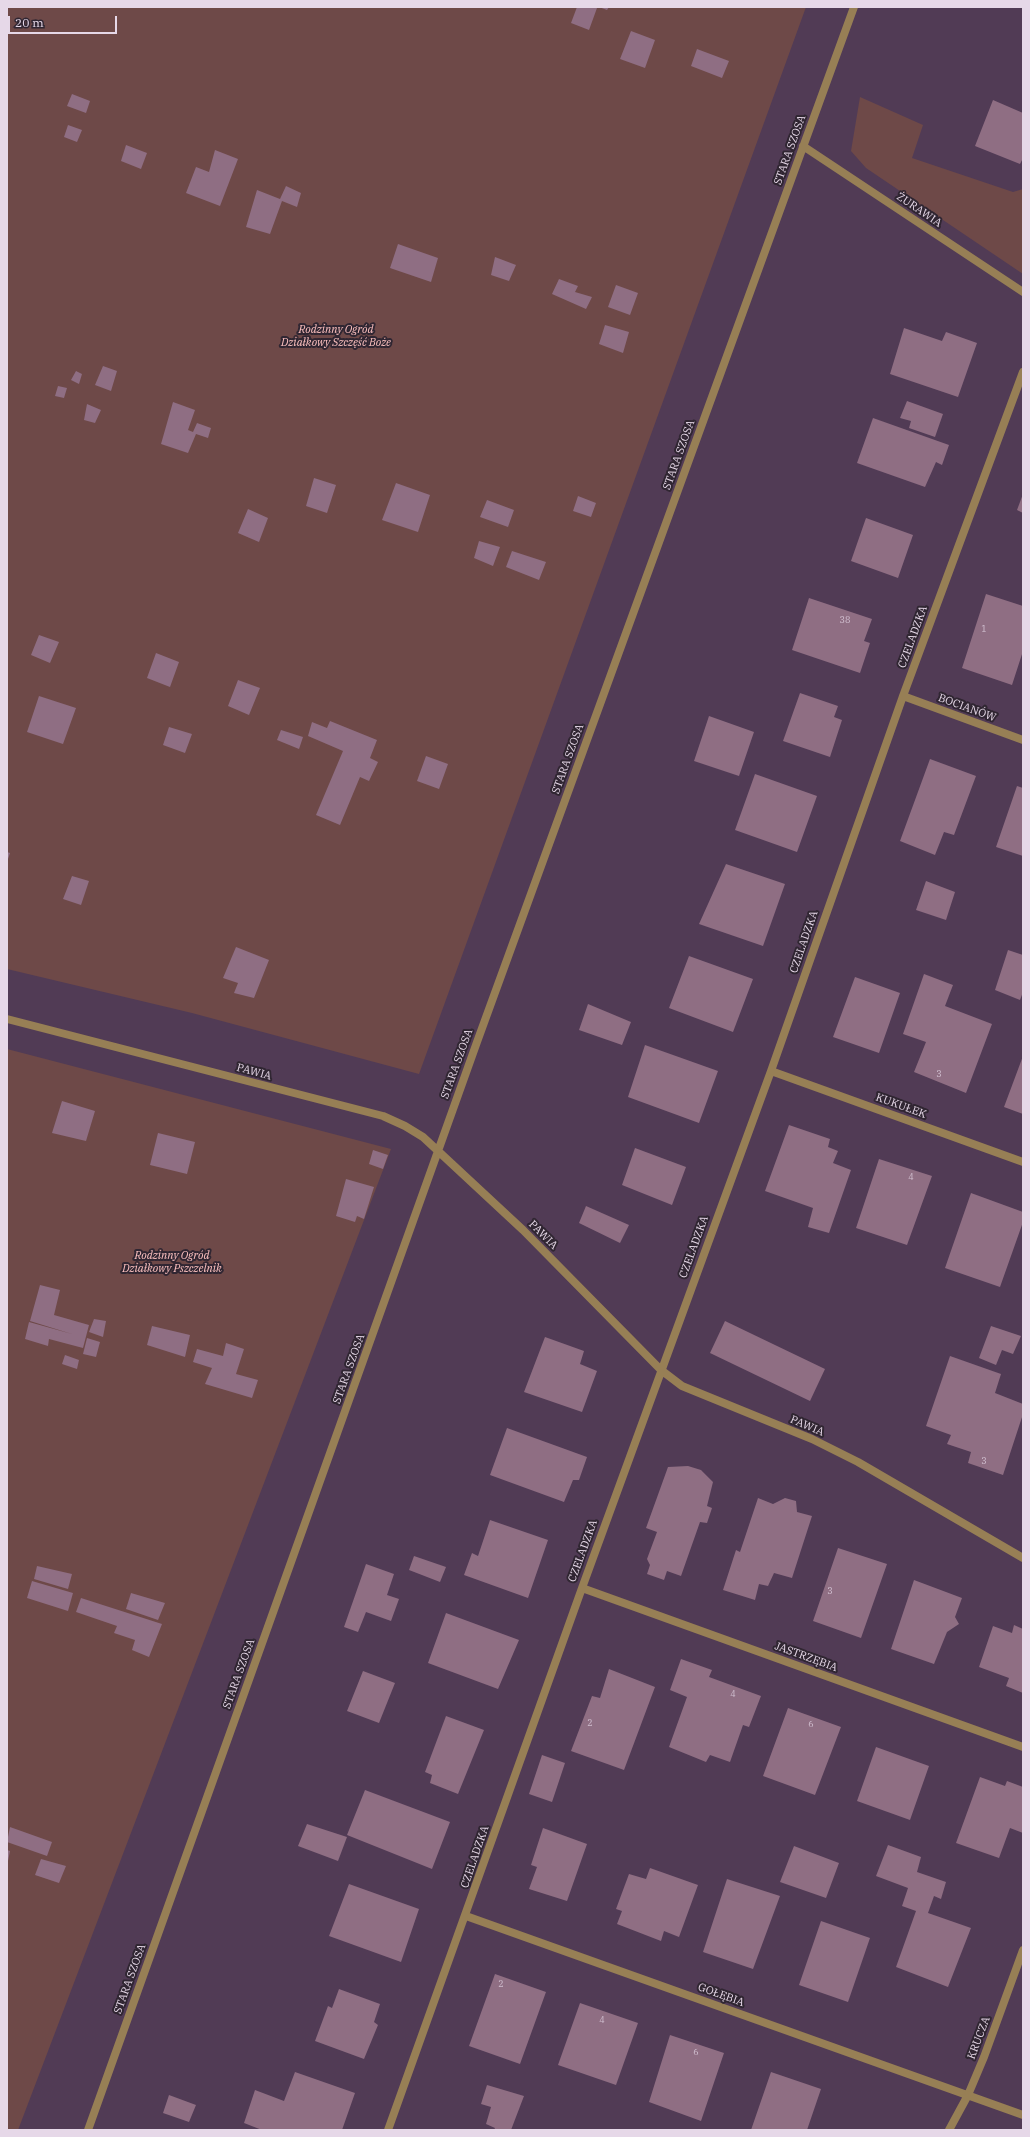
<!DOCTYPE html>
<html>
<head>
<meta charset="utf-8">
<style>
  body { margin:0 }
  #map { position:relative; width:1030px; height:2137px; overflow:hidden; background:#513b55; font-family:"IBM Plex Serif",serif }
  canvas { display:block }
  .frame { position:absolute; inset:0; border:8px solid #e6d8e8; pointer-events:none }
  .scale { position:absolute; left:8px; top:16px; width:109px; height:18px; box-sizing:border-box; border:2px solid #e6d8e8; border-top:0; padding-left:5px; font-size:12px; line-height:14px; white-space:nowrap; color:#e6d8e8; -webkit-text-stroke:3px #302632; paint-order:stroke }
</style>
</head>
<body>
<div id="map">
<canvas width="1030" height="2137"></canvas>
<div class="frame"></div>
<div class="scale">20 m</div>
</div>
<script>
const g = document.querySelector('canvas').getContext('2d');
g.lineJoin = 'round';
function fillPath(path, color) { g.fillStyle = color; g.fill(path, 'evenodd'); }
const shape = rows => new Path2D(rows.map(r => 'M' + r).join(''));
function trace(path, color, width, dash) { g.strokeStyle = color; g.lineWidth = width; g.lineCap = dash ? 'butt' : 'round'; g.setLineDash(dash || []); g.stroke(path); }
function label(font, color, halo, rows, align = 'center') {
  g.font = font + ' "IBM Plex Serif",serif'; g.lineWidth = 4; g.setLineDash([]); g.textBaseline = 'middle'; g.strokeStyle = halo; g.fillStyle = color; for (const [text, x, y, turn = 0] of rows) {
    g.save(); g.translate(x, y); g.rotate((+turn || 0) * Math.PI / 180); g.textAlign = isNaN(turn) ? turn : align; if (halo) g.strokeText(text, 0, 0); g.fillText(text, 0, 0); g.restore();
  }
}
const green = shape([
  [7,7,806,7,419,1074,192,1013,7,969],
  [860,97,923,125,912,158,1013,192,1023,189,1023,274,866,168,851,151],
  [7,1049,391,1149,18,2130,7,2130]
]);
const building = shape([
  [577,7,597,8,589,30,571,23],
  [599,7,609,7,607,10],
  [631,31,655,40,645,68,620,59],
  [697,49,729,61,722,78,691,66],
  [72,94,90,101,86,113,67,106],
  [993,100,1023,113,1023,158,1020,164,975,146],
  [68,125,82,130,77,142,64,137],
  [126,145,147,153,141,169,121,161],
  [215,150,238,159,220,206,186,193,196,167,209,172],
  [286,186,301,193,297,207,282,201,270,234,246,227,257,190,280,199],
  [398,244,438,258,431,282,390,268],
  [495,257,516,265,509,281,491,275],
  [559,279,578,286,575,292,592,297,586,309,552,294],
  [616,285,638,293,630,315,608,307],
  [605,325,629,332,623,353,599,344],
  [904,328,942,341,946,332,977,343,958,397,890,374],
  [103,366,117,371,111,391,95,385],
  [76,371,82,374,79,384,71,380],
  [58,386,67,388,64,398,55,396],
  [907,401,943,414,935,437,909,428,911,421,900,418],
  [173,402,195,410,188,430,193,432,197,423,211,428,208,438,196,434,188,453,161,444],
  [87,404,101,410,95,423,84,420],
  [873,418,949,445,942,465,936,462,925,487,857,463],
  [314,478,336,485,327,513,306,506],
  [396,483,430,495,418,532,382,520],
  [1023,494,1023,513,1017,510],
  [578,496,596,503,591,517,573,511],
  [487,500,514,510,508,527,480,517],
  [248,509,268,518,259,542,238,533],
  [866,518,913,535,898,578,851,561],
  [479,541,500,547,493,566,474,558],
  [512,551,546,562,539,580,506,567],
  [986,594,1023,606,1023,651,1012,685,962,668],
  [809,598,872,619,864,641,870,643,860,673,792,650],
  [39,635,59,642,50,663,31,655],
  [156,653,179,662,170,687,147,678],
  [238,680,260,688,249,715,228,706],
  [800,693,838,706,834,717,842,720,830,757,783,741],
  [39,696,76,708,63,744,27,732],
  [709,716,754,732,739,776,694,761],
  [330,721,377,740,370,758,378,762,369,781,360,777,340,825,316,815,343,751,308,736,312,722,327,728],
  [169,727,192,734,185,753,163,745],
  [281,730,303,737,299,749,277,740],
  [426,756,448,764,439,789,417,781],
  [930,759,976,776,954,835,944,832,935,855,900,841],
  [755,774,817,796,797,852,735,830],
  [1017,786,1023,788,1023,856,996,847],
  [7,852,10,853,7,862],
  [726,864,785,884,763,946,699,924],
  [72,876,89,881,81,905,63,899],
  [926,881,955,892,946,920,916,910],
  [236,947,269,960,254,998,234,993,238,983,223,978],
  [1008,950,1023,955,1023,992,1020,1000,995,990],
  [689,956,753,979,733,1032,669,1008],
  [924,974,953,985,945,1006,992,1024,966,1093,914,1072,926,1042,903,1034],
  [855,977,900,993,879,1053,833,1037],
  [588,1004,631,1022,622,1045,579,1030],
  [645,1045,718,1071,699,1123,628,1097],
  [1023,1056,1023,1114,1004,1107],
  [62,1101,95,1111,86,1141,52,1133],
  [789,1125,830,1139,828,1147,838,1151,833,1163,851,1170,829,1233,808,1227,813,1208,765,1191],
  [158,1133,195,1142,187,1174,150,1165],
  [635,1148,686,1167,672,1205,622,1185],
  [373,1150,388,1155,383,1169,369,1164],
  [879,1159,932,1176,907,1245,856,1228],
  [346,1179,374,1187,364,1219,357,1216,355,1222,336,1216],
  [971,1193,1023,1212,1023,1222,1000,1287,945,1268],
  [586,1206,629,1225,620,1243,579,1223],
  [40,1285,60,1290,54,1315,89,1325,83,1348,49,1339,48,1346,25,1339,29,1322,72,1334,30,1321],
  [94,1319,106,1321,103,1337,89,1332],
  [725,1321,825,1369,810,1401,710,1353],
  [152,1326,190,1335,185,1357,147,1345],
  [991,1326,1021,1336,1013,1354,1002,1350,996,1365,979,1358],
  [545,1337,584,1351,580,1364,597,1371,582,1412,524,1392],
  [87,1338,100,1342,96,1357,83,1354],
  [226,1343,244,1349,236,1374,258,1380,252,1398,205,1384,212,1368,193,1362,197,1349,223,1356],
  [65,1355,79,1360,77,1369,62,1364],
  [950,1356,1001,1374,995,1393,1023,1404,1023,1414,1003,1475,968,1463,971,1452,947,1444,951,1435,926,1426],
  [507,1428,587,1457,579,1480,573,1480,564,1502,490,1475],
  [688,1466,701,1470,713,1482,707,1506,712,1508,707,1523,700,1522,681,1576,667,1571,664,1580,647,1574,650,1565,647,1559,657,1532,646,1528,668,1467],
  [758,1498,773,1504,785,1498,796,1501,797,1512,812,1516,792,1578,774,1573,768,1586,759,1584,755,1600,723,1590,736,1550,740,1552],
  [490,1520,548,1540,528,1598,464,1575,472,1553,478,1556],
  [838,1548,887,1564,861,1638,813,1621],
  [414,1556,446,1567,440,1582,409,1570],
  [366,1564,394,1574,387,1595,399,1599,391,1621,366,1612,358,1632,344,1627],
  [37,1566,72,1574,68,1589,34,1579],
  [914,1580,962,1598,955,1617,959,1624,947,1632,934,1664,891,1649],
  [32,1581,73,1593,68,1611,27,1598],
  [131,1593,165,1603,158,1620,126,1609],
  [81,1598,162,1624,149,1657,132,1650,135,1640,114,1633,117,1626,76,1612],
  [446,1613,519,1640,498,1689,428,1663],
  [1014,1625,1023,1629,1023,1693,1006,1686,1009,1678,979,1667,993,1626,1012,1633],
  [681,1659,712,1670,709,1677,761,1696,749,1727,743,1725,730,1762,710,1755,706,1762,669,1747,687,1697,670,1690],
  [609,1669,655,1687,624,1770,571,1751,592,1696,600,1698],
  [363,1671,395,1683,379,1723,347,1711],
  [788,1708,841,1727,815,1795,763,1776],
  [446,1716,484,1730,458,1794,430,1783,432,1775,425,1772],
  [876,1747,929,1766,910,1820,857,1801],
  [542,1755,565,1763,552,1802,529,1794],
  [980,1777,1005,1786,1007,1781,1023,1787,1023,1833,1010,1828,999,1858,956,1843],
  [365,1790,450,1822,432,1869,347,1835],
  [307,1824,347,1837,338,1861,298,1846],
  [10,1827,52,1842,47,1856,7,1842],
  [543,1828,587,1844,567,1901,529,1889,537,1867,531,1865],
  [888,1845,921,1857,917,1872,946,1882,941,1899,934,1896,928,1913,971,1928,948,1987,896,1967,916,1911,902,1906,908,1888,876,1876],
  [794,1846,839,1863,826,1898,780,1882],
  [7,1850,10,1851,8,1861,7,1861],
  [41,1859,66,1866,59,1883,35,1875],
  [650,1868,698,1885,679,1937,664,1931,661,1941,617,1924,622,1911,616,1909,629,1874,646,1879],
  [727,1879,780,1896,753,1969,703,1952],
  [349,1884,419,1909,401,1962,329,1936],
  [821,1921,870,1938,848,2002,799,1985],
  [495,1974,546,1992,520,2064,469,2046],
  [339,1989,380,2004,374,2022,378,2025,364,2059,315,2041,328,2006,332,2008],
  [580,2003,638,2023,616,2085,558,2065],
  [670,2035,724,2053,701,2121,649,2102],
  [295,2072,355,2093,342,2130,262,2130,244,2123,255,2090,284,2101],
  [771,2072,821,2089,807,2130,751,2130],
  [487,2085,524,2096,511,2130,494,2130,495,2128,486,2124,491,2107,481,2104],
  [169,2095,196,2105,189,2122,163,2113]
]);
const street = shape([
  [803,146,1023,292],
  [903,696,1023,740],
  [7,1019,383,1116,405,1126,423,1137,523,1230,661,1370,682,1386,812,1439,858,1462,1023,1558],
  [771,1071,1023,1162],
  [582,1588,1023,1747],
  [466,1916,1023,2115],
  [88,2130,477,1042,854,7],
  [388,2130,582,1588,771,1071,903,696,1023,372],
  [949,2130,968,2095,984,2057,1023,1950]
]);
const numberNames = [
  ["38",845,620],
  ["1",984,629],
  ["3",939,1074],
  ["4",911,1177],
  ["3",984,1461],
  ["3",830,1591],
  ["4",733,1694],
  ["2",590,1723],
  ["6",811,1724],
  ["2",501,1984],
  ["4",602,2020],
  ["6",696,2052]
];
const streetNames = [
  ["STARA SZOSA",790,150,-70],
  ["ŻURAWIA",919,210,34],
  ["STARA SZOSA",679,455,-70],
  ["CZELADZKA",913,637,-70],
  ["BOCIANÓW",967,708,20],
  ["STARA SZOSA",568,759,-70],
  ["CZELADZKA",804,942,-71],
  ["STARA SZOSA",457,1064,-70],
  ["PAWIA",254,1072,15],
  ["KUKUŁEK",901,1106,20],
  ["PAWIA",543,1235,45],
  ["CZELADZKA",694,1247,-70],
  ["STARA SZOSA",349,1369,-70],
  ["PAWIA",807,1426,23],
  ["CZELADZKA",583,1551,-70],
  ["JASTRZĘBIA",806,1657,20],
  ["STARA SZOSA",239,1674,-70],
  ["CZELADZKA",475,1857,-71],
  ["STARA SZOSA",130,1979,-70],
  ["GOŁĘBIA",721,1995,20],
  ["KRUCZA",979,2038,-69]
];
const parkNames = [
  ["Rodzinny Ogród",336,330],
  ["Działkowy Szczęść Boże",336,343],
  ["Rodzinny Ogród",172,1256],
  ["Działkowy Pszczelnik",172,1269]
];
fillPath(green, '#6e4948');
fillPath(building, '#8f6e83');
trace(street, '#977f55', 8);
label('9px', '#d0becf', null, numberNames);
label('11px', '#e6d8e8', '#302632', streetNames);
label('italic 11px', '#fec2c0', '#302632', parkNames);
</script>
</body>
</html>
